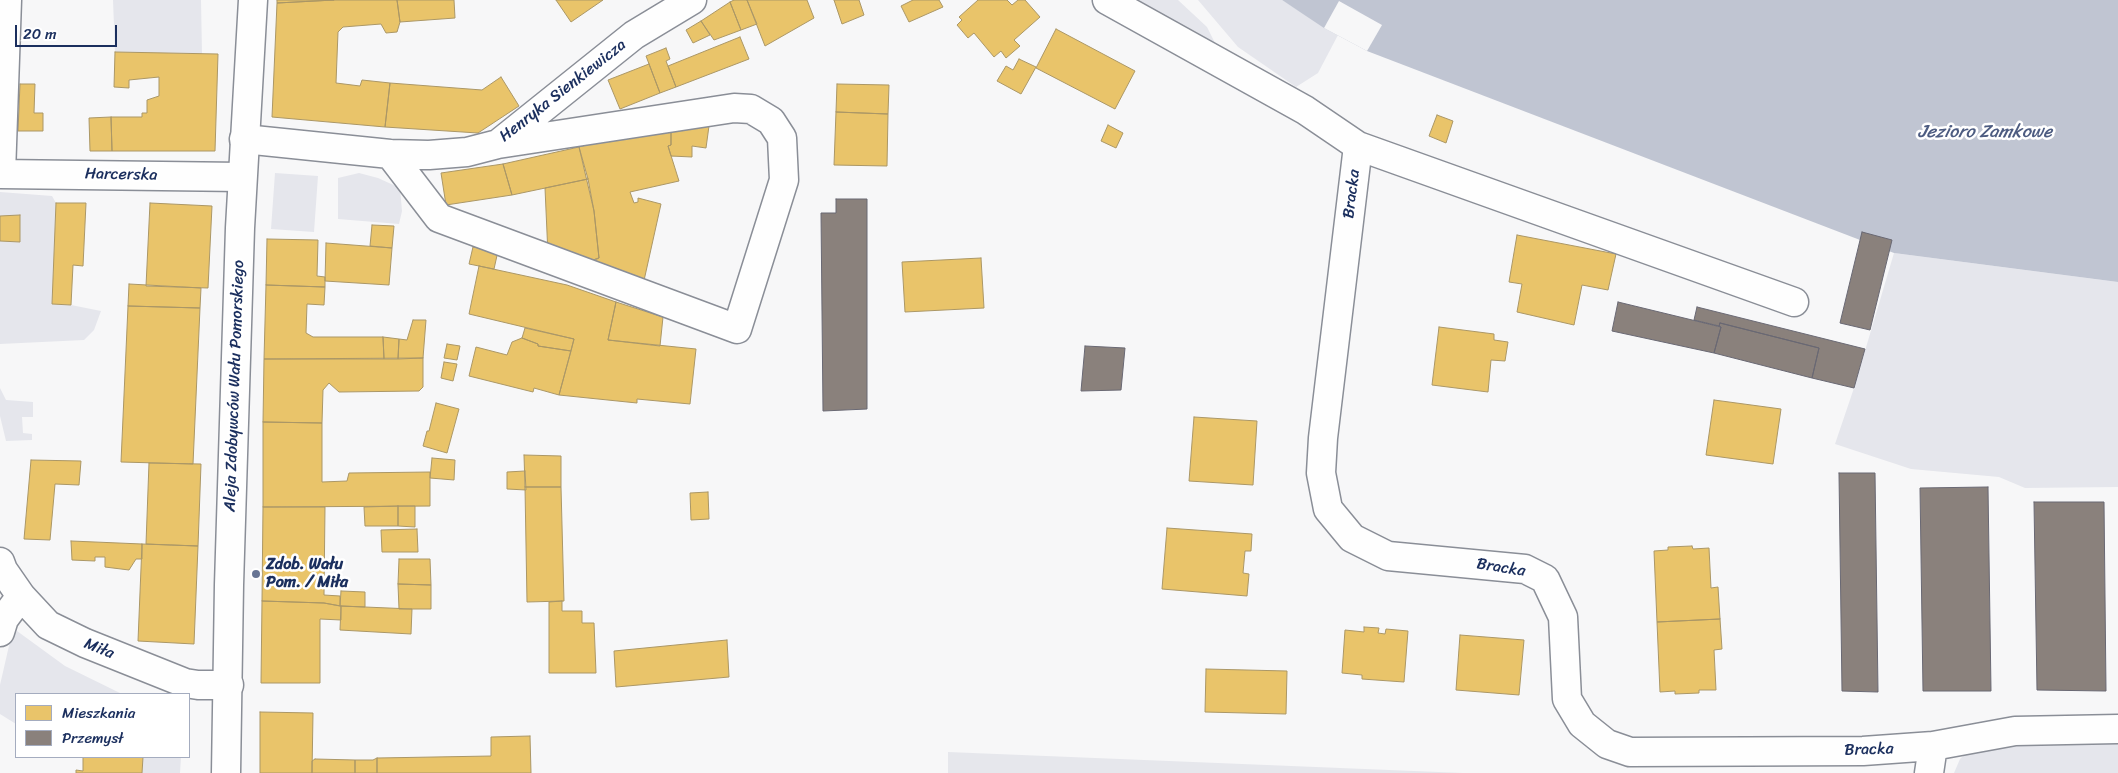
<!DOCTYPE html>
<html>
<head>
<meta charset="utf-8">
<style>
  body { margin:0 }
  #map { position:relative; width:2118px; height:773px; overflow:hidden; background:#f7f7f8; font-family:Sriracha,sans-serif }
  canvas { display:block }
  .legend { position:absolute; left:15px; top:693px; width:175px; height:65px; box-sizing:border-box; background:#fff; border:1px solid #a4acbf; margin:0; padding:6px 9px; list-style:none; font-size:15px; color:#1b2f5e }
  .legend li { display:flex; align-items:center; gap:10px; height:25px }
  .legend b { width:25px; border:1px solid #a4acbf }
  .scale { position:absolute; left:15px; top:25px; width:102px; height:22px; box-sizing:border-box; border:2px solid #1b2f5e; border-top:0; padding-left:6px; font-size:15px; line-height:18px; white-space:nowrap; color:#1b2f5e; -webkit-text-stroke:4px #fff; paint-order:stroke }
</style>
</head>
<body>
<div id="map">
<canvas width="2118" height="773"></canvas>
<ul class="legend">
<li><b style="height:14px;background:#e9c46a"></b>Mieszkania</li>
<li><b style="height:14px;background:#8a817c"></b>Przemysł</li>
</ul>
<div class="scale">20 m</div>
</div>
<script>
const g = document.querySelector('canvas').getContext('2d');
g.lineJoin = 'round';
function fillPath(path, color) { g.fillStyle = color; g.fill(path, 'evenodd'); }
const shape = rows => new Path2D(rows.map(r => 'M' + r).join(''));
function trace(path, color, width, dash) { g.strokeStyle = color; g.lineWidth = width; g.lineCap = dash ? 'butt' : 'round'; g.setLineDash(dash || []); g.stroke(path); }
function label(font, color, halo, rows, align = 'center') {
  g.font = font + ' Sriracha,sans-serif'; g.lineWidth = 5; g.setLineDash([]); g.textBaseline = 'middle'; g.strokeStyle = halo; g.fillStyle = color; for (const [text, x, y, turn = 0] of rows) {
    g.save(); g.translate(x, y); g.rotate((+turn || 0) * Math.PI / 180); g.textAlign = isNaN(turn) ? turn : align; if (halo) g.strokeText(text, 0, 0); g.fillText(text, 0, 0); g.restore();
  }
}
const built = shape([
  [948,752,1463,773,948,773]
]);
const green = shape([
  [113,0,201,0,202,54,115,52],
  [1133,0,1178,0,1207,27,1216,45],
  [1198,0,1282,0,1338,35,1318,73,1296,87,1238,47],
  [275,173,318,176,314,232,271,229],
  [359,173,378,178,400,188,402,211,399,224,338,219,338,178],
  [0,192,52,196,56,203,52,304,71,305,101,311,94,330,84,340,0,344],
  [1894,253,2118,282,2118,487,2025,488,1999,477,1911,469,1835,444,1854,388],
  [0,388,6,400,33,402,33,417,22,417,23,433,32,434,32,440,6,441,0,416],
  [17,631,65,666,122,694,16,694,16,724,0,714,0,685,11,637],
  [1977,743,2114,743,2118,744,2118,773,1954,773,1960,759],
  [143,757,181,757,180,773,142,773]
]);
const water = shape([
  [1282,0,2118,0,2118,282,1894,253,1367,51,1324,28]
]);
const pier = shape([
  [1339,1,1382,25,1367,51,1324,28]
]);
const homes = shape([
  [277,0,334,0,277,3,277,0],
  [334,0,397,0,400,22,397,32,386,33,381,24,343,27,338,32,336,83,360,86,362,80,390,83,385,127,272,117,277,3,334,0],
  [397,0,454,0,455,18,400,22,397,0],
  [556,0,603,0,571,22,556,0],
  [734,0,747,0,757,24,741,30,730,2,734,0],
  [747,0,807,0,814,18,765,46,747,0],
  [834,0,859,0,864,15,842,24,834,0],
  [913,0,939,0,943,7,909,22,901,6,913,0],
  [978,0,1007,0,1012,5,1018,0,1025,0,1040,17,1014,40,1020,46,1006,58,1001,51,994,57,974,33,968,38,957,25,962,20,959,17,978,0],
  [730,2,741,30,714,40,701,21,730,2],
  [701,21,710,35,693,43,686,30,701,21],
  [1056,29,1135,71,1115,109,1036,68,1056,29],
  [740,37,749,59,676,87,668,66,740,37],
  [666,48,670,59,666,61,676,87,660,93,646,56,666,48],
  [115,52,218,54,215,151,112,151,111,117,142,117,142,113,147,113,147,100,159,96,159,77,129,80,129,88,114,87,115,52],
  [1019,59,1036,67,1021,94,997,81,1006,66,1013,70,1019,59],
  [649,64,660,93,620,109,608,80,649,64],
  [501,77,519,106,478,133,385,127,390,83,482,90,501,77],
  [20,84,35,84,34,113,43,113,43,131,18,131,20,84],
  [837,84,889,85,888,114,836,112,837,84],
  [836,112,888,114,887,166,834,165,836,112],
  [1437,115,1453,121,1446,143,1429,136,1437,115],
  [111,117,112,151,90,151,89,118,111,117],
  [1108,125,1123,133,1116,148,1101,141,1108,125],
  [709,126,706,148,692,146,692,157,671,156,668,146,671,145,671,128,709,126],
  [671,128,671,145,668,146,679,181,630,192,634,203,638,202,638,198,661,204,643,285,592,269,595,259,599,258,594,211,579,147,614,137,671,128],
  [579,147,588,179,512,195,503,164,579,147],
  [503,164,512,195,446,205,441,173,503,164],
  [588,179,594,211,599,258,595,260,575,259,548,255,545,188,588,179],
  [56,203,86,203,83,266,73,265,71,305,52,304,56,203],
  [150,203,212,206,208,288,146,286,150,203],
  [20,215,20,242,0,241,0,216,20,215],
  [372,225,394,226,392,248,370,246,372,225],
  [1517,235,1616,254,1608,290,1582,285,1574,325,1517,312,1522,284,1509,282,1517,235],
  [267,239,318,240,317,276,325,277,325,287,266,285,267,239],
  [326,243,392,248,389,285,325,281,326,243],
  [473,247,498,251,494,269,469,264,473,247],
  [981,258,984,308,905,312,902,262,981,258],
  [479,266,567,285,616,302,608,340,696,349,690,404,637,399,637,403,559,395,574,339,469,314,479,266],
  [129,284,201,288,200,308,128,306,129,284],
  [266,285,325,287,324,305,307,304,306,333,313,337,383,337,384,359,264,359,266,285],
  [616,302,663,317,660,346,608,340,616,302],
  [128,306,200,308,193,464,121,462,128,306],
  [413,320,426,320,423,358,398,359,399,339,407,340,413,320],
  [1439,327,1494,334,1494,340,1508,342,1505,361,1491,360,1488,392,1432,385,1439,327],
  [525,328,574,339,571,351,538,346,538,344,522,338,525,328],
  [383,337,399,339,398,359,384,359,383,337],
  [522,338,538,344,538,346,571,351,559,395,534,388,533,392,469,376,476,347,507,355,512,342,522,338],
  [447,344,460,346,457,360,444,358,447,344],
  [423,358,423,387,419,391,339,392,329,383,323,390,322,423,263,422,264,359,423,358],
  [444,362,457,364,453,381,441,378,444,362],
  [1714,400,1781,409,1773,464,1706,455,1714,400],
  [436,403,459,409,447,453,423,446,427,431,429,431,436,403],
  [1194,417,1257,421,1253,485,1189,481,1194,417],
  [263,422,322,423,322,482,347,481,349,473,430,472,430,506,263,507,263,422],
  [524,455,561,456,561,487,525,487,524,455],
  [432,458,455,460,454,480,430,478,432,458],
  [31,460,81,461,79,485,55,484,50,540,24,539,31,460],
  [149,463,201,464,198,546,146,544,149,463],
  [525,471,526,490,507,489,507,472,525,471],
  [525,487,561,487,564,601,527,602,525,487],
  [708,492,709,519,691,520,690,493,708,492],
  [398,506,398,526,365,526,364,507,398,506],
  [398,506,415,506,415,527,398,526,398,506],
  [263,507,325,507,324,595,340,596,340,606,324,603,262,601,263,507],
  [1167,528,1252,534,1251,551,1245,551,1243,573,1249,574,1247,596,1162,589,1167,528],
  [417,529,418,552,382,552,381,530,417,529],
  [71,541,142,544,142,559,136,559,129,570,105,567,105,557,95,557,95,561,72,560,71,541],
  [142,544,198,546,194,644,138,641,142,544],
  [1692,546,1693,549,1709,548,1711,588,1718,587,1720,619,1657,622,1654,551,1668,550,1668,547,1692,546],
  [399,559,430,559,431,585,398,584,399,559],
  [398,584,431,585,431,609,399,609,398,584],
  [341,591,365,592,365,607,340,606,341,591],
  [262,601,324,603,341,606,341,620,320,619,320,683,261,683,262,601],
  [562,601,562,611,582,611,582,623,594,623,596,673,549,673,549,602,562,601],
  [341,606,412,609,411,634,340,630,341,606],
  [1720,619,1722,649,1714,650,1716,690,1699,690,1699,693,1675,694,1675,691,1660,692,1657,622,1720,619],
  [1364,627,1379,628,1378,633,1385,634,1386,629,1408,631,1404,682,1362,679,1362,675,1342,673,1345,630,1364,632,1364,627],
  [1460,635,1524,640,1519,695,1456,690,1460,635],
  [727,640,729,677,616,687,614,651,727,640],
  [1206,669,1287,671,1286,714,1205,712,1206,669],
  [260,712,313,713,312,773,260,773,260,712],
  [530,736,531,773,377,773,377,758,491,756,491,737,530,736],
  [83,757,143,757,142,773,76,773,76,770,83,771,83,757],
  [377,758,377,773,355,773,355,760,373,760,377,758],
  [315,759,355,760,355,773,312,773,312,761,315,759]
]);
const industry = shape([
  [836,199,867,199,867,409,823,411,821,213,836,213,836,199],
  [1862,232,1892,240,1870,330,1840,323,1862,232],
  [1618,302,1721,327,1714,353,1612,331,1618,302],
  [1697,307,1865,349,1854,388,1812,378,1819,348,1720,323,1719,326,1694,320,1697,307],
  [1720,323,1819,348,1812,378,1714,353,1721,327,1719,326,1720,323],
  [1085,346,1125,348,1121,390,1081,391,1085,346],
  [1839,473,1875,473,1878,692,1842,691,1839,473],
  [1988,487,1991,691,1923,691,1920,488,1988,487],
  [2034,502,2104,502,2106,691,2037,690,2034,502]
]);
const minor = shape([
  [1107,0,1305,110,1358,146,1794,302],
  [244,139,390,154,429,155,467,152,498,144,634,35,692,0],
  [1358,146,1323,438,1321,473,1328,509,1352,538,1388,556,1525,569,1545,579,1563,617,1567,699,1582,724,1607,744,1630,752,1863,751,1933,746,2015,731,2118,729],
  [390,154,439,218,737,329,784,180,782,138,771,121,751,109,734,108,498,144],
  [0,174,242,177],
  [1,174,7,0],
  [0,562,3,570,21,596,48,625,85,643,185,683,198,685,229,685],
  [0,632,4,619,21,596],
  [1929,773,1933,746]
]);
const major = shape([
  [226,773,229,585,240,228,253,0]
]);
const markers = [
  [256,574,5,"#687594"]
];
const streetNames = [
  ["Henryka Sienkiewicza",563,91,-38],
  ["Harcerska",121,175,1],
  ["Bracka",1352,194,-83],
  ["Aleja Zdobywców Wału Pomorskiego",235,386,-88],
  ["Bracka",1501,568,9],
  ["Miła",99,649,22],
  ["Bracka",1869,750,-2]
];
const poiNames = [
  ["Zdob. Wału",266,565],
  ["Pom. / Miła",266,583]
];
const waterNames = [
  ["Jezioro Zamkowe",1985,132]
];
fillPath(built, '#e6e7ec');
fillPath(green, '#e5e6ec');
fillPath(water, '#c0c5d2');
fillPath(pier, '#f7f7f8');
fillPath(homes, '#e9c46a');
trace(homes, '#ab9766', 1);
fillPath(industry, '#8a817c');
trace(industry, '#696873', 1);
trace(minor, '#8a8e97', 31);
trace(major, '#8a8e97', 31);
trace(minor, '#fefefe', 28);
trace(major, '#fefefe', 28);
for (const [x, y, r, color] of markers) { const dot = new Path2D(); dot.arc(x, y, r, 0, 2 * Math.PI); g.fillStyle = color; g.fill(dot); trace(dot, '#fff', 2); }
label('16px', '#1b2f5e', '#fff', streetNames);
label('bold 16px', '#1b2f5e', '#fff', poiNames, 'left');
label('italic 18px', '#4d5c81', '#fff', waterNames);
</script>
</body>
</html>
